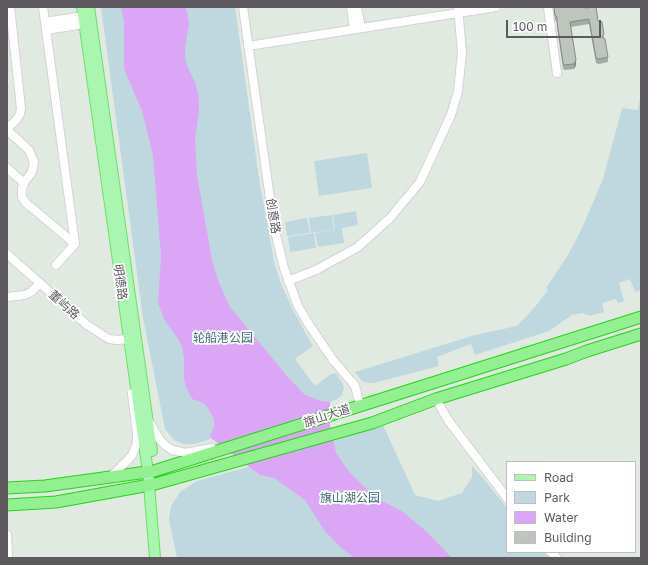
<!DOCTYPE html>
<html>
<head>
<meta charset="utf-8">
<style>
  body { margin:0 }
  #map { position:relative; width:648px; height:565px; overflow:hidden; background:#e0eae0; font-family:"Golos Text",sans-serif }
  canvas { display:block }
  .frame { position:absolute; inset:0; border:8px solid #5e595f; pointer-events:none }
  .legend { position:absolute; left:506px; top:461px; width:130px; height:92px; box-sizing:border-box; background:#fff; border:1px solid #bfbdbf; margin:0; padding:5px 7px; list-style:none; font-size:12px; color:#5e595f }
  .legend li { display:flex; align-items:center; gap:8px; height:20px }
  .legend b { width:20px; border:1px solid #bfbdbf }
  .scale { position:absolute; left:506px; top:20px; width:95px; height:18px; box-sizing:border-box; border:2px solid #5e595f; border-top:0; padding-left:5px; font-size:12px; line-height:14px; white-space:nowrap; color:#5e595f; -webkit-text-stroke:3px #fff; paint-order:stroke }
</style>
</head>
<body>
<div id="map">
<canvas width="648" height="565"></canvas>
<div class="frame"></div>
<ul class="legend">
<li><b style="height:5px;background:#aaf5b0"></b>Road</li>
<li><b style="height:11px;background:#bfd8df"></b>Park</li>
<li><b style="height:11px;background:#dba6f5"></b>Water</li>
<li><b style="height:11px;background:#bec5bd"></b>Building</li>
</ul>
<div class="scale">100 m</div>
</div>
<script>
const g = document.querySelector('canvas').getContext('2d');
g.lineJoin = 'round';
function fillPath(path, color) { g.fillStyle = color; g.fill(path, 'evenodd'); }
const shape = rows => new Path2D(rows.map(r => 'M' + r).join(''));
function trace(path, color, width, dash) { g.strokeStyle = color; g.lineWidth = width; g.lineCap = dash ? 'butt' : 'round'; g.setLineDash(dash || []); g.stroke(path); }
function label(font, color, halo, rows, align = 'center') {
  g.font = font + ' "Golos Text","Noto Sans SC",sans-serif'; g.lineWidth = 3.5; g.setLineDash([]); g.textBaseline = 'middle'; g.strokeStyle = halo; g.fillStyle = color; for (const [text, x, y, turn = 0] of rows) {
    g.save(); g.translate(x, y); g.rotate((+turn || 0) * Math.PI / 180); g.textAlign = isNaN(turn) ? turn : align; if (halo) g.strokeText(text, 0, 0); g.fillText(text, 0, 0); g.restore();
  }
}
const green = shape([
  [101,7,235,7,260,185,275,265,280,281,293,310,313,346,295,359,315,386,331,374,336,373,343,384,344,387,342,395,336,400,195,444,184,444,175,441,165,429,143,318],
  [641,91,641,290,635,292,630,279,619,283,624,301,618,303,616,299,602,303,604,312,590,316,582,313,572,315,549,331,475,355,471,344,437,357,439,366,374,383,368,383,362,381,355,372,475,335,517,326,535,307,548,290,546,288,568,255,582,228,603,179,622,108,638,110],
  [367,153,372,188,319,196,314,161],
  [356,211,358,225,342,228,344,243,318,247,315,233,335,229,333,215],
  [332,215,334,229,311,233,309,218],
  [307,218,310,233,287,236,285,222],
  [314,233,316,248,290,252,288,237],
  [383,425,415,495,438,501,462,493,472,477,472,466,482,477,507,508,507,552,544,552,550,558,177,558,169,519,171,506,180,492,197,481,284,457]
]);
const water = shape([
  [121,7,185,7,187,11,189,24,185,48,185,57,187,65,196,85,199,100,199,110,195,140,197,175,212,260,219,283,230,307,286,375,305,395,321,401,330,402,330,425,336,453,350,473,375,497,403,512,427,532,452,558,355,558,341,548,324,530,305,500,274,478,260,475,212,439,210,435,214,427,214,419,207,407,203,403,192,399,186,387,184,379,184,359,182,347,179,340,165,321,158,303,161,256,153,155,142,111,124,69,124,22]
]);
const minor = shape([
  [43,7,75,244,56,265],
  [243,7,274,227,284,268,298,306,308,323,333,360,351,381,355,386,360,405],
  [351,7,354,29],
  [357,7,361,28],
  [548,7,557,73],
  [45,22,83,16],
  [46,30,84,24],
  [248,46,496,7],
  [7,129,17,119,20,114,21,108,10,7],
  [7,130,29,150,34,162,32,172,24,183,22,188,22,197,26,203,75,244],
  [7,168,24,183],
  [7,254,87,325,109,339,117,340,128,339,129,346],
  [288,281,316,270,358,247,390,218,420,182,451,115,458,91,462,53,458,7],
  [7,297,25,295,31,292,40,283],
  [436,399,448,420,507,498],
  [149,421,160,440,166,446,172,450,186,453,212,448],
  [110,477,127,461,132,455,137,443,137,433,132,393],
  [7,535,8,558],
  [551,552,557,558]
]);
const major = shape([
  [82,7,148,472,155,558],
  [89,7,152,451]
]);
const highway = shape([
  [7,488,45,486,154,471,641,317],
  [7,505,56,502,155,484,372,423,436,399,566,359,587,351,641,334]
]);
const wall = shape([
  [554,8,585,8,598,21,604,38,608,57,608,62,599,64,596,63,589,24,571,27,576,65,574,69,564,70,563,68,557,27,557,22,555,20,554,13]
]);
const shadedWall = shape([
  [576,60,576,65,574,69,574,64]
]);
const building = shape([
  [555,7,585,7,585,8,596,7,598,21,602,22,604,34,602,37,605,39,608,57,599,59,596,58,589,19,570,22,576,60,574,64,564,65,563,63,557,22,557,17,555,15,554,8,555,7]
]);
const streetNames = [
  ["创意路",273,216,81],
  ["明德路",120,282,82],
  ["董屿路",64,305,42],
  ["旗山大道",327,416,-18]
];
const parkNames = [
  ["轮船港公园",223,338],
  ["旗山湖公园",350,498]
];
fillPath(green, '#bfd8df');
fillPath(water, '#dba6f5');
trace(minor, '#d6d1d6', 10);
trace(major, '#68e063', 12);
trace(highway, '#26d219', 13);
trace(minor, '#fff', 8);
trace(major, '#aaf5b0', 10);
trace(highway, '#92f091', 11);
fillPath(wall, '#a3a9a3');
fillPath(shadedWall, '#858a84');
fillPath(building, '#bec5bd');
trace(building, '#858a84', 1);
label('12px', '#5e595f', '#fff', streetNames);
label('12px', '#3c697b', '#fff', parkNames);
</script>
</body>
</html>
